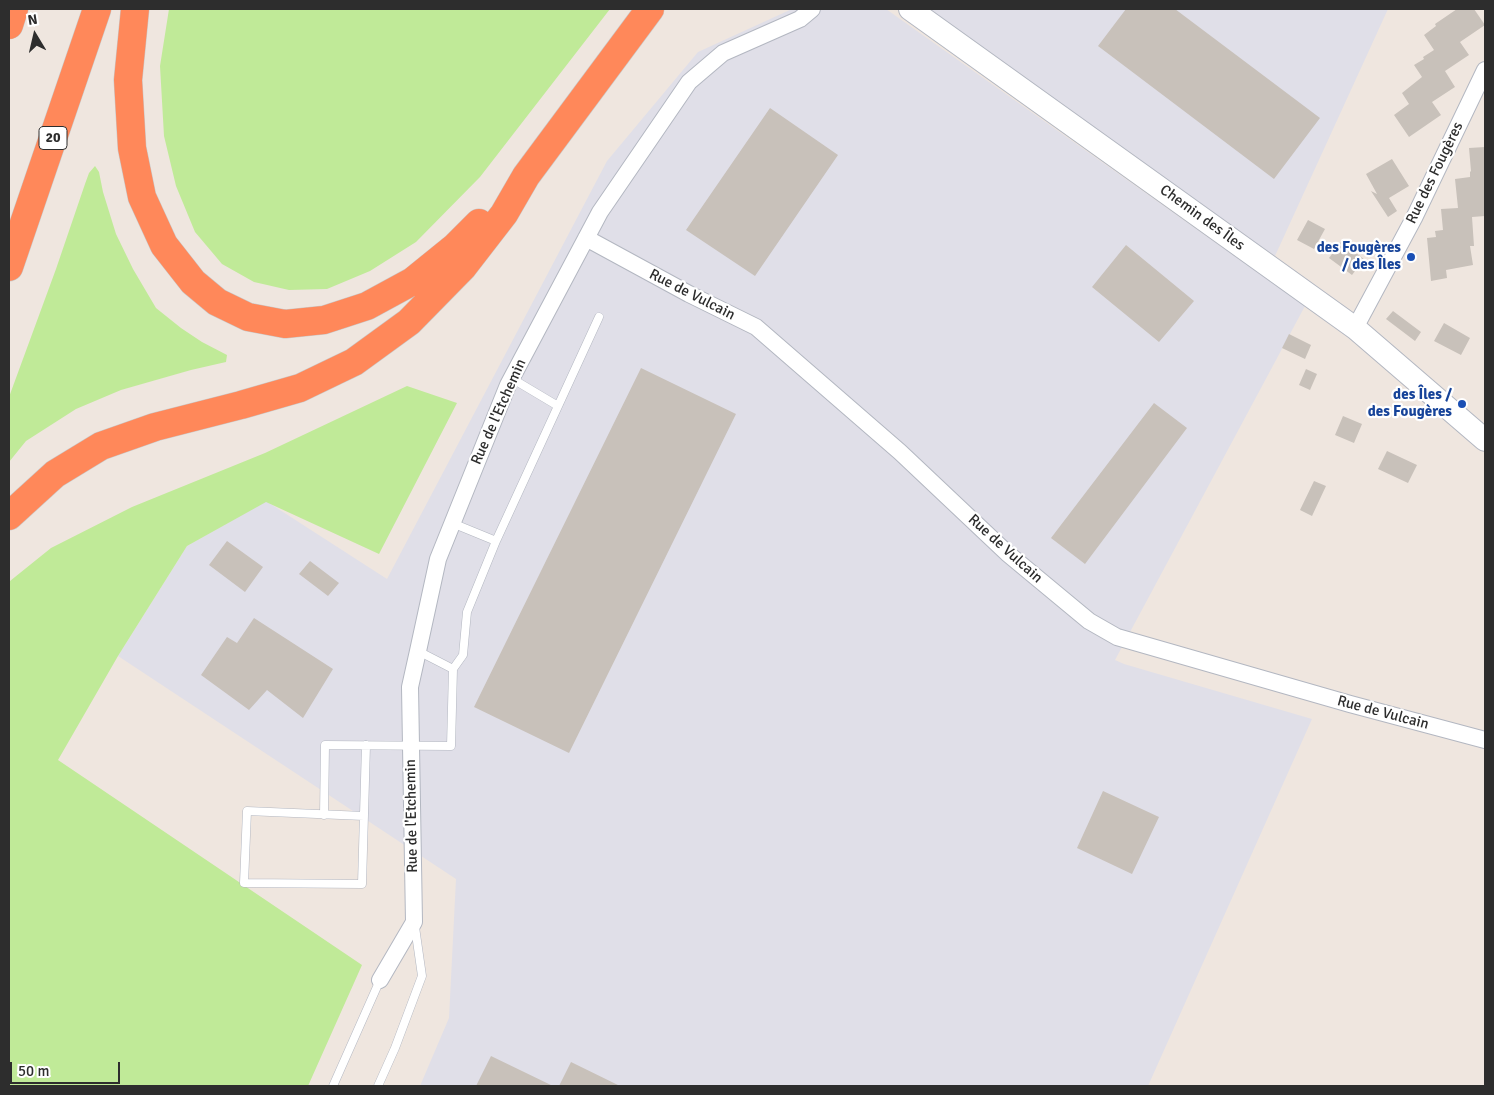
<!DOCTYPE html>
<html>
<head>
<meta charset="utf-8">
<style>
  body { margin:0 }
  #map { position:relative; width:1494px; height:1095px; overflow:hidden; background:#efe6df; font-family:Signika,sans-serif }
  canvas { display:block }
  .frame { position:absolute; inset:0; border:10px solid #2d2d2d; pointer-events:none }
  .north { position:absolute; left:10px; top:10px; width:50px; height:50px; -webkit-text-stroke:4px #fff; paint-order:stroke; rotate:351deg; font-size:14px; font-weight:700; line-height:20px; text-align:center; color:#2d2d2d }
  .north::after { content:''; display:block; margin:auto; width:18px; height:22px; background:#2d2d2d; clip-path:polygon(50% 0,100% 100%,50% 72%,0 100%) }
  .scale { position:absolute; left:10px; top:1062px; width:110px; height:22px; box-sizing:border-box; border:2px solid #2d2d2d; border-top:0; padding-left:6px; font-size:15px; line-height:18px; white-space:nowrap; color:#2d2d2d; -webkit-text-stroke:4px #fff; paint-order:stroke }
</style>
</head>
<body>
<div id="map">
<canvas width="1494" height="1095"></canvas>
<div class="frame"></div>
<div class="north">N</div>
<div class="scale">50 m</div>
</div>
<script>
const g = document.querySelector('canvas').getContext('2d');
g.lineJoin = 'round';
function fillPath(path, color) { g.fillStyle = color; g.fill(path, 'evenodd'); }
const shape = rows => new Path2D(rows.map(r => 'M' + r).join(''));
function trace(path, color, width, dash) { g.strokeStyle = color; g.lineWidth = width; g.lineCap = dash ? 'butt' : 'round'; g.setLineDash(dash || []); g.stroke(path); }
function label(font, color, halo, rows, align = 'center') {
  g.font = font + ' Signika,sans-serif'; g.lineWidth = 4.5; g.setLineDash([]); g.textBaseline = 'middle'; g.strokeStyle = halo; g.fillStyle = color; for (const [text, x, y, turn = 0] of rows) {
    g.save(); g.translate(x, y); g.rotate((+turn || 0) * Math.PI / 180); g.textAlign = isNaN(turn) ? turn : align; if (halo) g.strokeText(text, 0, 0); g.fillText(text, 0, 0); g.restore();
  }
}
const industrial = shape([
  [792,9,886,9,1305,306,1115,660,1124,664,1312,719,1148,1086,420,1086,449,1018,456,879,118,656,187,546,266,501,387,579,607,161,698,52],
  [913,9,1388,9,1275,256]
]);
const green = shape([
  [169,9,610,9,480,177,416,242,370,271,327,289,289,290,254,282,222,264,195,232,176,186,164,136,160,66],
  [95,166,99,172,103,192,116,234,133,269,156,308,181,328,202,342,227,355,226,362,191,370,121,390,76,409,26,441,9,462,9,397,56,269,85,184,89,173],
  [407,386,457,403,379,554,266,502,187,546,118,656,58,760,362,965,308,1086,9,1086,9,585,10,581,51,548,132,507,265,453]
]);
const building = shape([
  [1126,9,1175,9,1320,118,1274,179,1098,46],
  [1457,9,1474,9,1485,25,1460,42,1469,55,1445,71,1455,87,1432,102,1441,115,1409,137,1394,115,1409,104,1402,93,1422,77,1414,65,1424,59,1423,57,1434,50,1424,35,1436,26,1435,24],
  [770,108,838,155,755,276,686,230],
  [1485,147,1485,216,1472,217,1474,246,1470,246,1473,265,1446,270,1447,278,1431,281,1427,238,1436,237,1435,231,1443,230,1441,209,1458,208,1455,179,1470,177,1470,172,1471,171,1469,148],
  [1392,159,1409,186,1389,198,1397,211,1388,217,1371,191,1377,194,1366,174],
  [1308,220,1325,229,1314,249,1297,240],
  [1341,242,1364,259,1352,275,1329,258],
  [1126,245,1194,301,1159,342,1092,287],
  [1393,311,1421,332,1415,341,1386,319],
  [1444,323,1470,338,1461,355,1434,341],
  [1289,334,1311,345,1305,359,1282,348],
  [641,368,736,414,569,753,474,707],
  [1306,369,1317,374,1310,390,1299,385],
  [1154,403,1187,428,1085,564,1051,538],
  [1343,416,1362,424,1354,443,1335,435],
  [1387,451,1417,465,1408,483,1378,469],
  [1314,481,1326,486,1312,516,1300,510],
  [227,541,263,567,245,592,209,565],
  [310,561,339,583,328,596,299,574],
  [254,618,333,669,303,718,267,690,249,710,201,675,227,637,237,643],
  [1103,791,1159,817,1132,874,1077,848],
  [491,1056,553,1086,476,1086],
  [571,1062,620,1086,559,1086]
]);
const lane = shape([
  [511,378,558,406],
  [452,523,496,541],
  [418,651,453,669],
  [324,815,325,745,451,746,453,669,463,655,467,612,496,541,599,317],
  [364,816,247,811,244,883,362,884,366,745],
  [333,1086,380,980],
  [378,1086,395,1048,422,976,415,927]
]);
const street = shape([
  [586,238,689,294,756,327,900,452,1007,553,1089,621,1117,637,1350,704,1485,740],
  [1355,328,1414,218,1485,70],
  [380,980,414,922,410,687,418,651,438,559,508,385,600,212,689,82,723,53,800,19,812,9]
]);
const secondary = shape([
  [910,9,1355,328,1485,440]
]);
const highway = shape([
  [135,9,128,80,132,148,142,197,164,245,193,282,217,302,248,317,285,324,324,320,367,306,413,281,455,247,479,223],
  [9,25,14,9],
  [9,267,97,9],
  [9,516,55,474,101,446,155,427,241,405,300,388,354,362,409,322,463,267,504,214,526,176,650,9]
]);
const markers = [
  [1411,257,5,"#1a4fb4"],
  [1462,404,5,"#1a4fb4"]
];
const shields = [
  [53,138,28]
];
const shieldNames = [
  ["20",53,138]
];
const streetNames = [
  ["Rue des Fougères",1435,173,-64],
  ["Chemin des Îles",1202,218,36],
  ["Rue de Vulcain",692,295,27],
  ["Rue de l'Etchemin",499,412,-66],
  ["Rue de Vulcain",1005,549,42],
  ["Rue de Vulcain",1383,713,15],
  ["Rue de l'Etchemin",412,816,-91]
];
const transitNames = [
  ["des Fougères",1401,248],
  ["/ des Îles",1401,265],
  ["des Îles /",1452,395],
  ["des Fougères",1452,412]
];
fillPath(industrial, '#e0dfe8');
fillPath(green, '#c0ea98');
fillPath(building, '#c8c1ba');
trace(lane, '#b3b7c1', 9);
trace(street, '#b3b7c1', 18);
trace(secondary, '#b3b7c1', 24);
trace(highway, '#c8c8c8', 29);
trace(lane, '#fff', 8);
trace(street, '#fff', 16);
trace(secondary, '#fff', 22);
trace(highway, '#ff885a', 28);
for (const [x, y, r, color] of markers) { const dot = new Path2D(); dot.arc(x, y, r, 0, 2 * Math.PI); g.fillStyle = color; g.fill(dot); trace(dot, '#fff', 2); }
for (const [x, y, w] of shields) { const box = new Path2D(); box.roundRect(x - w / 2, y - 11.5, w, 23, 4); g.fillStyle = '#fff'; g.fill(box); trace(box, '#2d2d2d', 1); }
label('bold 14px', '#2d2d2d', null, shieldNames);
label('15px', '#2d2d2d', '#fff', streetNames);
label('bold 15px', '#164399', '#fff', transitNames, 'right');
</script>
</body>
</html>
